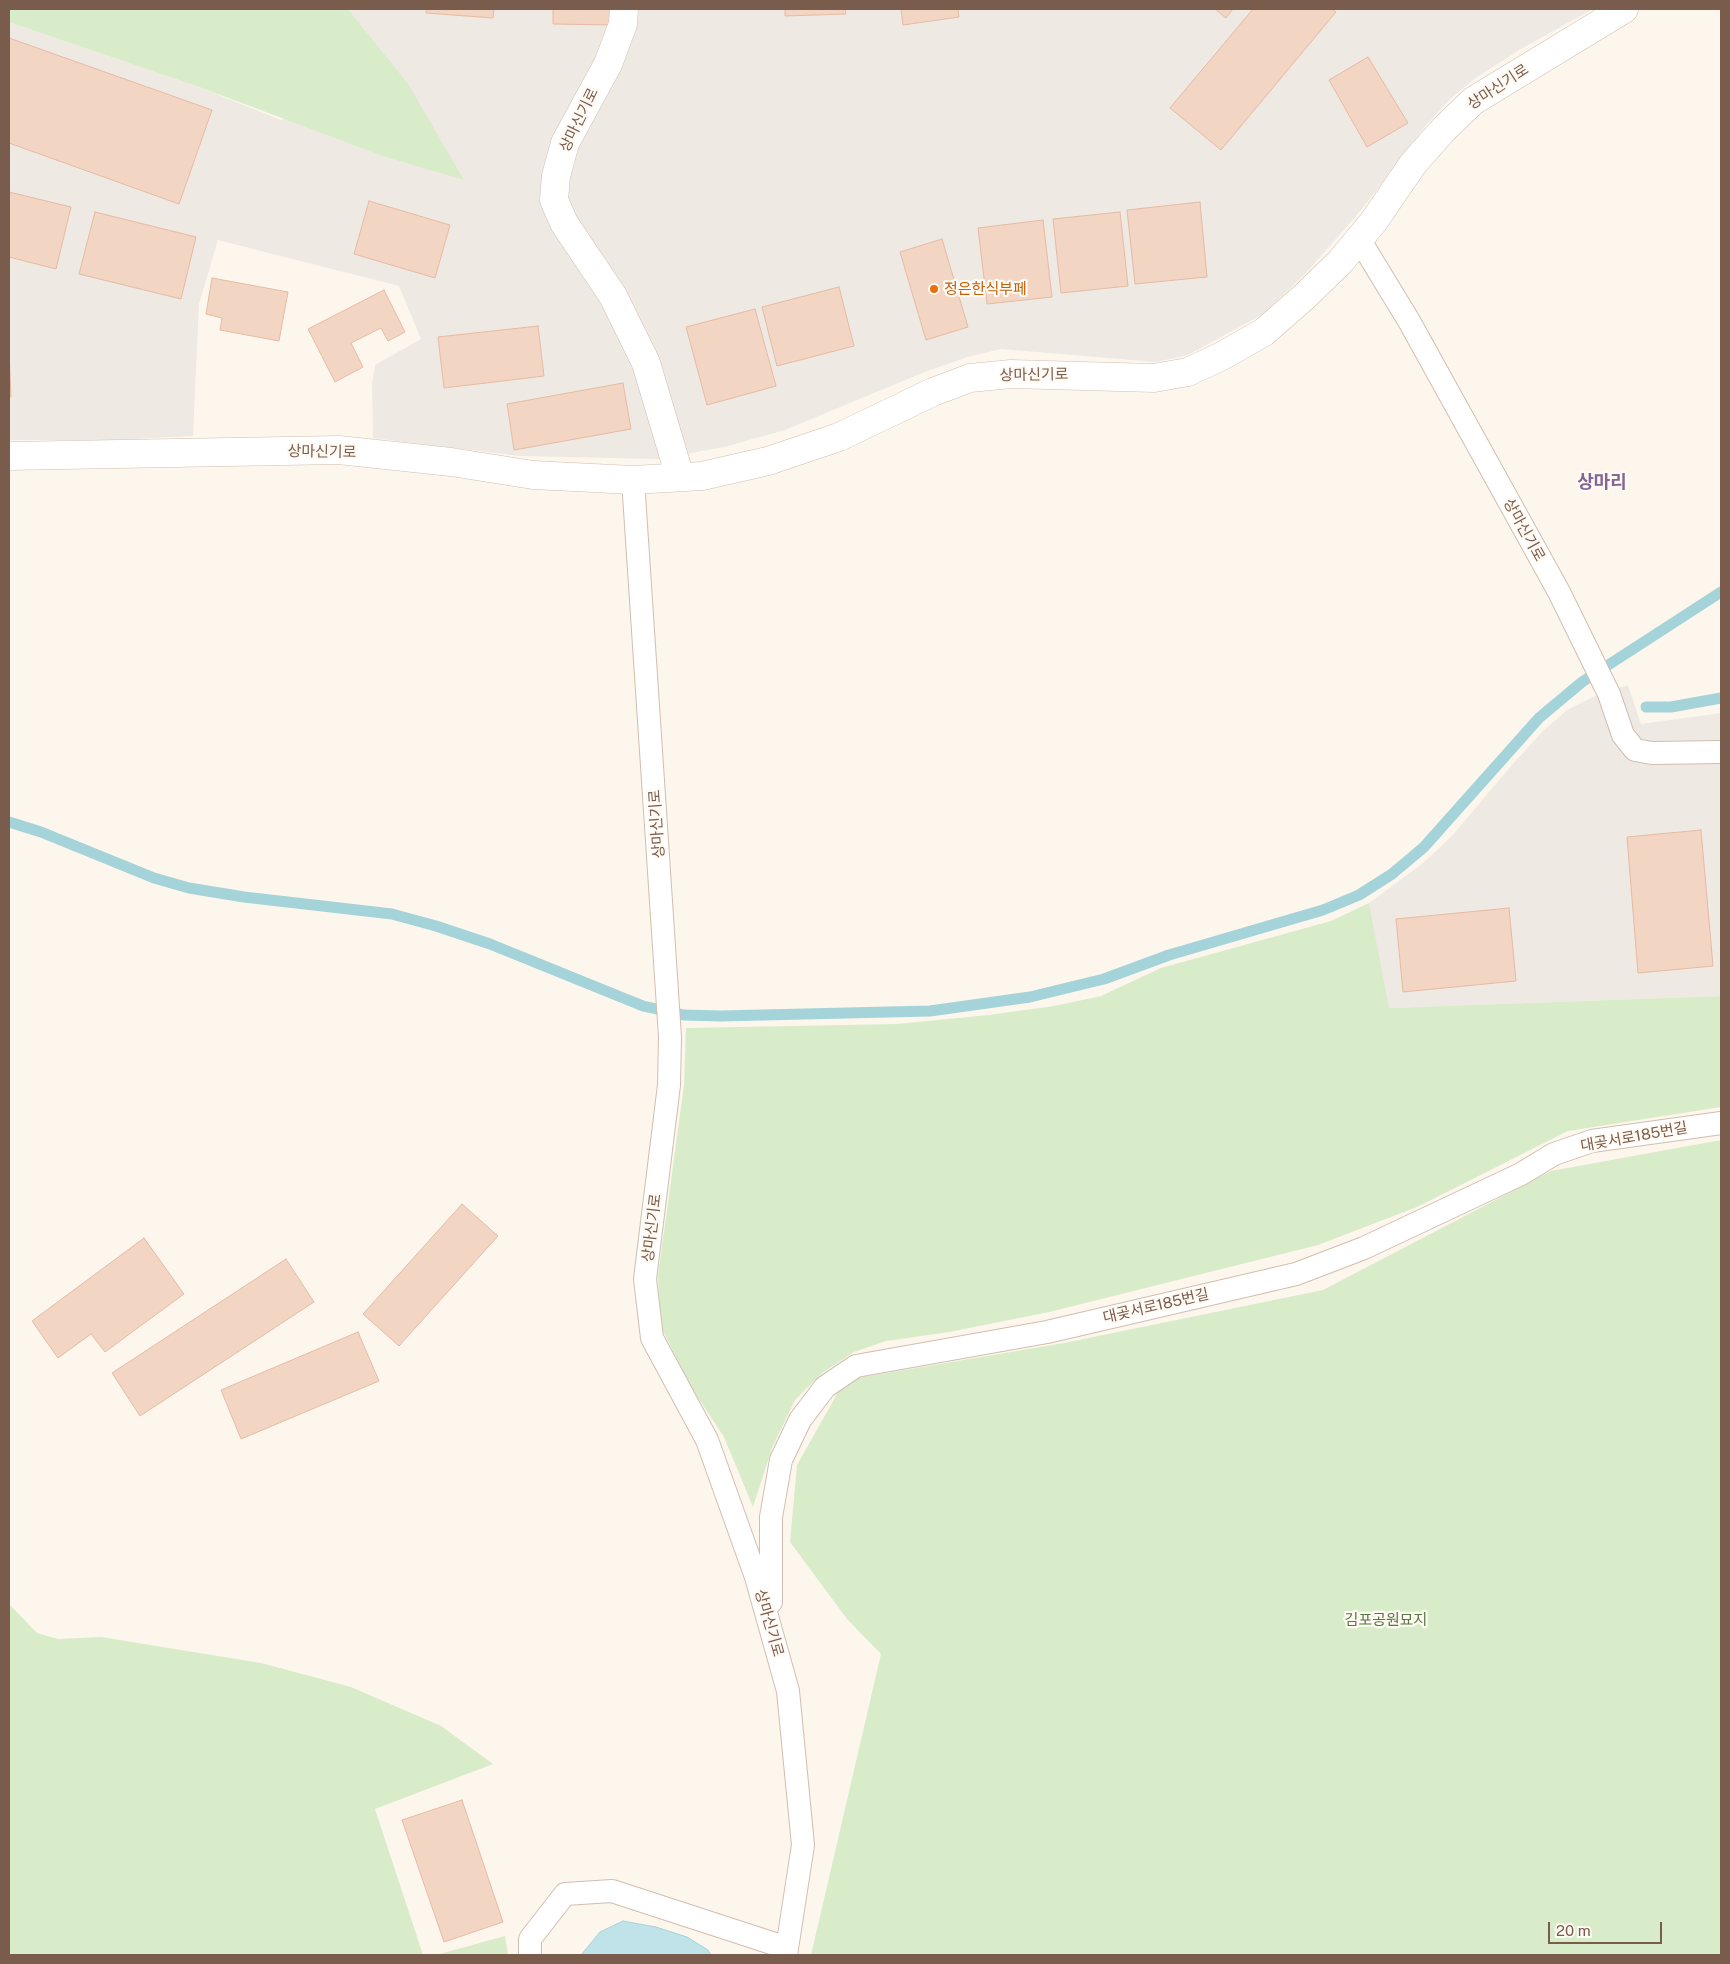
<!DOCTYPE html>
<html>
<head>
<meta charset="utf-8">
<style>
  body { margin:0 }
  #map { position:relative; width:1730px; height:1964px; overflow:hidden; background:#fdf6ec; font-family:"Public Sans",sans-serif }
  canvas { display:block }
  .frame { position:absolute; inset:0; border:10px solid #7a5c4d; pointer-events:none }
  .scale { position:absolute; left:1548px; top:1922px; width:114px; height:22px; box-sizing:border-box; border:2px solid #7a5c4d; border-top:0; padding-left:6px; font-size:15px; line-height:18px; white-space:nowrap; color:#7a5c4d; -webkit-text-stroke:4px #fffaf3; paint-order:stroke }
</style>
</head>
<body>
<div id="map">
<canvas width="1730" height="1964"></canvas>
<div class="frame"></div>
<div class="scale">20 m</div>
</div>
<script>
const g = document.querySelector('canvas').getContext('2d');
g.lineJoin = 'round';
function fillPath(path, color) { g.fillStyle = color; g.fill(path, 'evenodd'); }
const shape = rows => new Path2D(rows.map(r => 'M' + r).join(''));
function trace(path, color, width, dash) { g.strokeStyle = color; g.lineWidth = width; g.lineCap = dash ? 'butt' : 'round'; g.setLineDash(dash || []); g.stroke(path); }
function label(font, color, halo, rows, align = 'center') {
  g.font = font + ' "Public Sans","Noto Sans KR",sans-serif'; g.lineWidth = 4.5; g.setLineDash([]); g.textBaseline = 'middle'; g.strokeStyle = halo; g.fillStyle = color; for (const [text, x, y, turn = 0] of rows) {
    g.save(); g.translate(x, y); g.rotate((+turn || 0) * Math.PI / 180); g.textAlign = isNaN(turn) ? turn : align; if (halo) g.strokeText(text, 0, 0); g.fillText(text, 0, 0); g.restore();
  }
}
const industrial = shape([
  [348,9,1593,9,1521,49,1477,77,1451,98,1427,124,1362,209,1307,272,1263,314,1188,355,1156,362,1001,349,971,356,927,371,785,430,724,447,658,459,520,456,373,438,372,383,375,365,421,339,399,286,218,240,199,304,193,436,110,440,9,440,9,22,199,87,281,120,407,82],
  [1628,685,1641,724,1721,713,1721,996,1388,1008,1369,903,1422,864,1451,837,1511,766,1542,732,1567,710,1595,696]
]);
const green = shape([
  [9,9,348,9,407,82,464,180,386,157,199,87,9,22],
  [1369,903,1389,1008,1721,996,1721,1107,1568,1131,1417,1207,1318,1245,1049,1312,949,1332,886,1341,854,1352,822,1373,795,1400,772,1448,753,1507,724,1437,691,1387,661,1327,658,1276,684,1085,686,1028,897,1024,989,1015,1054,1006,1101,996,1161,968,1331,921],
  [1721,1140,1721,1955,811,1955,881,1654,847,1619,790,1542,797,1465,845,1380,1064,1343,1323,1290,1551,1171],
  [9,1604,37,1633,58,1639,101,1637,261,1663,351,1687,441,1726,493,1764,375,1809,423,1955,9,1955],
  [505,1936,508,1955,436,1955]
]);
const water = shape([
  [623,1921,656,1927,687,1937,708,1950,711,1955,581,1955,600,1932,623,1921]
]);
const stream = shape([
  [1646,707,1671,707,1721,698],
  [9,822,41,832,154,878,189,888,244,897,392,914,436,926,490,944,643,1006,684,1015,721,1016,930,1011,1030,997,1104,979,1169,955,1323,910,1359,895,1392,874,1424,847,1539,718,1582,682,1721,592]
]);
const building = shape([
  [426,9,494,9,493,18,426,13,426,9],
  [553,9,614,9,614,25,553,24,553,9],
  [785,9,845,9,846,14,785,16,785,9],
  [901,9,958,9,959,17,903,25,901,9],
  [1215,9,1233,9,1226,18,1215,9],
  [1253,9,1331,9,1336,12,1221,150,1170,108,1253,9],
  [9,38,212,110,179,204,9,143,9,38],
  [1368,57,1408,123,1367,147,1329,80,1368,57],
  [9,192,71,207,56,269,9,257,9,192],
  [369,201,450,225,435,278,354,254,369,201],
  [1200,202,1207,277,1135,284,1127,210,1200,202],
  [95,212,196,237,181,299,79,274,95,212],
  [1120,212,1128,286,1061,293,1053,219,1120,212],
  [1043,220,1052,297,987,304,978,228,1043,220],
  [942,239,968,327,926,340,900,252,942,239],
  [212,278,288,292,279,341,220,330,222,318,206,314,212,278],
  [839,287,854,346,777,366,762,307,839,287],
  [384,290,405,332,388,341,381,328,351,343,363,367,335,382,308,329,384,290],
  [755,309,776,386,707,405,686,327,755,309],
  [538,326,544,376,444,388,438,337,538,326],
  [9,351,11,397,9,397,9,351],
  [623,383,631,429,514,450,507,404,623,383],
  [1701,830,1713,966,1638,973,1627,837,1701,830],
  [1509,908,1516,981,1403,992,1396,919,1509,908],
  [462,1204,498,1236,399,1346,363,1314,462,1204],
  [144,1238,184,1294,105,1352,91,1334,58,1358,32,1321,144,1238],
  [286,1259,314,1302,140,1416,112,1373,286,1259],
  [358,1332,379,1381,241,1439,221,1390,358,1332],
  [462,1800,503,1922,444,1942,402,1820,462,1800]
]);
const lane = shape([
  [1359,239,1409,321,1559,592,1609,694,1623,735,1635,750,1652,753,1721,752],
  [633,480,670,1037,669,1085,645,1279,652,1338,707,1440,756,1577,788,1691,803,1845,786,1955],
  [771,1602,771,1517,781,1460,800,1420,825,1387,856,1366,1047,1332,1296,1274,1364,1248,1521,1174,1554,1154,1592,1141,1721,1123],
  [530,1955,530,1939,565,1894,612,1891,787,1948]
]);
const street = shape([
  [624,9,623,24,608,64,565,143,556,176,554,200,564,223,613,296,646,363,680,477],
  [9,456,339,450,451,462,533,475,633,480,702,476,768,461,839,437,933,392,970,378,1011,374,1154,378,1188,372,1222,356,1264,332,1305,296,1340,262,1374,221,1413,164,1443,130,1473,101,1624,9]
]);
const markers = [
  [934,289,5,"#e8710a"]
];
const streetNames = [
  ["상마신기로",1498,87,-33],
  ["상마신기로",579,120,-64],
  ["상마신기로",1034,375,-1],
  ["상마신기로",322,452,1],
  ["상마신기로",1524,530,61],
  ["상마신기로",657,824,-94],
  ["대곶서로185번길",1634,1137,-10],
  ["상마신기로",652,1228,-83],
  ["대곶서로185번길",1156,1306,-13],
  ["상마신기로",769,1623,74]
];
const foodNames = [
  ["정은한식부페",944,289]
];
const parkNames = [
  ["김포공원묘지",1386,1620]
];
const quarterNames = [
  ["상마리",1602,482]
];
fillPath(industrial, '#efe9e4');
fillPath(green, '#d8ecc9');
fillPath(water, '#bfe3e8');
trace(water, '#a5d3da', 1);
trace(stream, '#a5d3da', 11);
fillPath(building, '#f3d5c3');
trace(building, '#e6bba3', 1);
trace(lane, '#d1beb0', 24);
trace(street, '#d1beb0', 29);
trace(lane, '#fff', 22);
trace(street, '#fff', 28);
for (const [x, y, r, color] of markers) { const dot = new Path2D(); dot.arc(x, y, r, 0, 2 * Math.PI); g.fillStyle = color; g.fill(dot); trace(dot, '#fffaf3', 2); }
label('15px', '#7a5c4d', '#fffaf3', streetNames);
label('15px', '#c56008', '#fffaf3', foodNames, 'left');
label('15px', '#537a41', '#fffaf3', parkNames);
label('bold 18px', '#846695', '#fffaf3', quarterNames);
</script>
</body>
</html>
